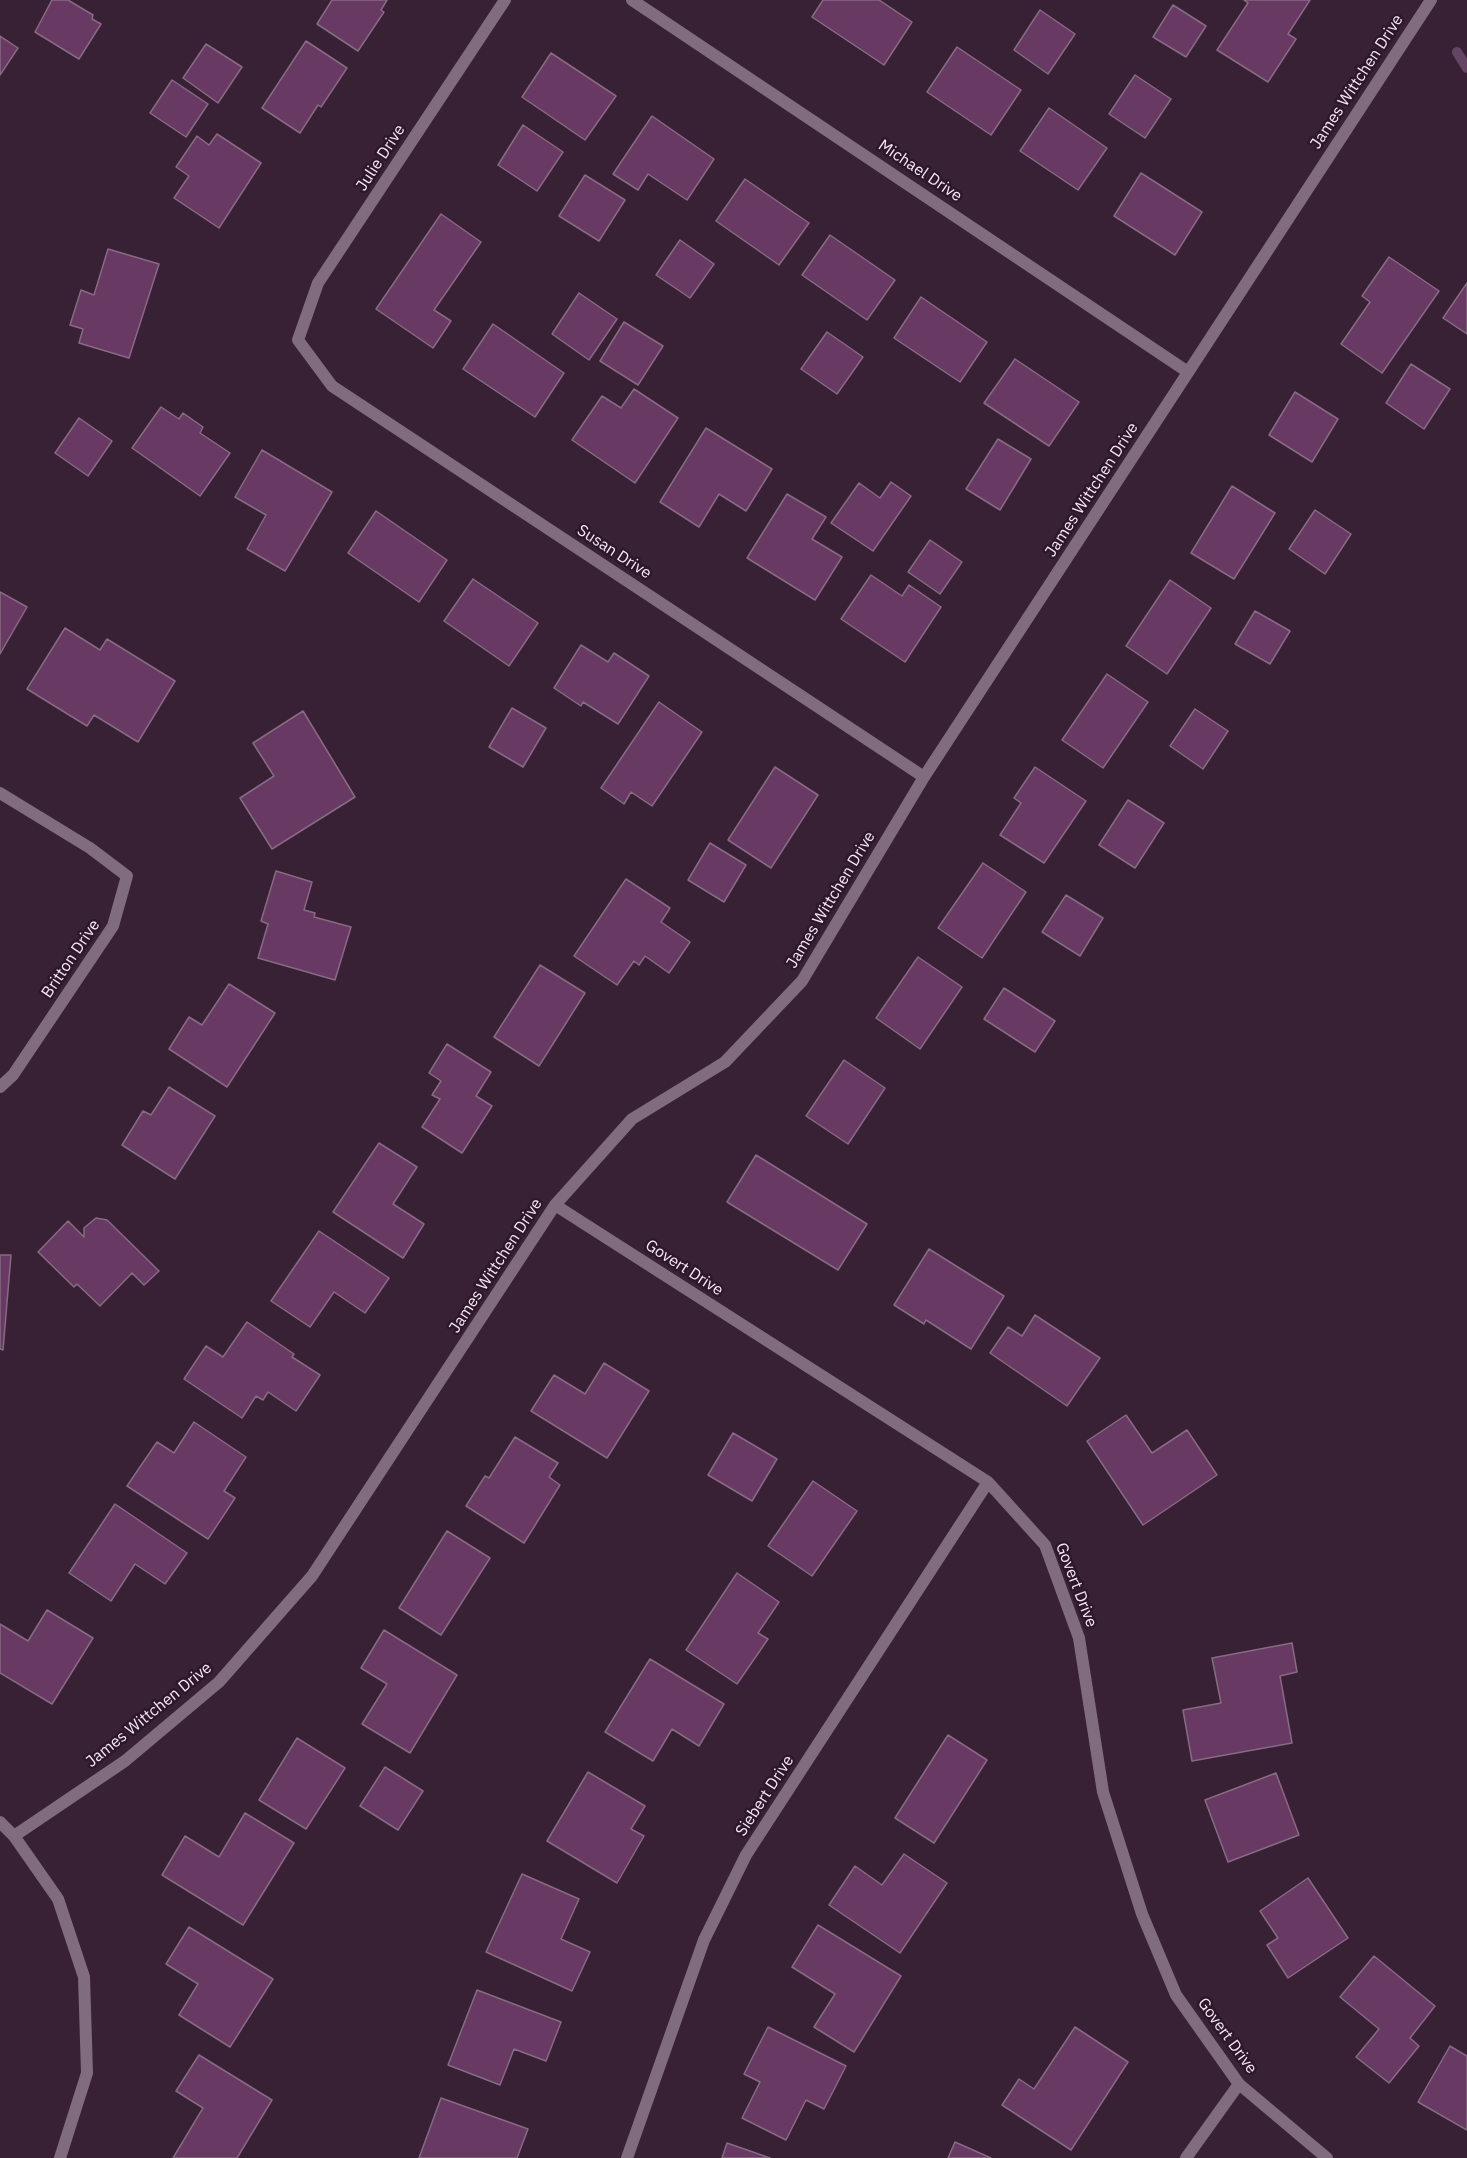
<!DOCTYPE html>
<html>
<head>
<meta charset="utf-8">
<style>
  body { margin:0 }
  canvas { display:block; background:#382035 }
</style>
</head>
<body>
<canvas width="1467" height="2158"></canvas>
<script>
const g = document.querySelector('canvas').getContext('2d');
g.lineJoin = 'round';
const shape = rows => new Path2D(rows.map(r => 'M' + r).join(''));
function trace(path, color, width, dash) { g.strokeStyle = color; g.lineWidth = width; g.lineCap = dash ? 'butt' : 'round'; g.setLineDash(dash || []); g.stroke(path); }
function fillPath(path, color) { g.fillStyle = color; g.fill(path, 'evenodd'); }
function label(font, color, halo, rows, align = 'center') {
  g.font = font + ' "IBM Plex Sans",sans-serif'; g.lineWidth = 5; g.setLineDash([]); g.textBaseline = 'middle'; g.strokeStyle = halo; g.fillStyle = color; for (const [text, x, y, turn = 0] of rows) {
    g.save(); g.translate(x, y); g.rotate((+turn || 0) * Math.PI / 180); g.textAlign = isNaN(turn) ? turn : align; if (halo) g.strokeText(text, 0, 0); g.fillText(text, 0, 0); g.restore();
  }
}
const stream = shape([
  [1457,52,1467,68]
]);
const building = shape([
  [52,0,68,0,93,15,92,19,101,24,79,59,35,32,52,0],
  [332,0,387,0,381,10,384,12,358,51,317,24,332,0],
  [823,0,879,0,912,22,884,65,812,17,823,0],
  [1244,0,1310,0,1288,34,1296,39,1268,82,1217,50,1248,3,1244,0],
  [1173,5,1206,26,1186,57,1153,37,1173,5],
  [1040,10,1075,34,1048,74,1014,50,1040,10],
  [0,36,18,48,0,75,0,36],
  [306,41,347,68,321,107,318,105,300,133,262,108,306,41],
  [206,44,242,67,218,103,183,78,206,44],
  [957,47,1021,90,991,135,927,92,957,47],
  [551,53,616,96,585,140,522,97,551,53],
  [1135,75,1171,99,1145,138,1109,114,1135,75],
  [172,80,208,104,186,137,150,113,172,80],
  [1049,108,1107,148,1078,190,1020,151,1049,108],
  [652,116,714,159,687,200,648,174,638,190,613,174,652,116],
  [523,125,563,152,537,191,498,165,523,125],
  [217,134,261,163,219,228,174,198,189,176,176,167,197,136,209,145,217,134],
  [1141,173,1202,212,1175,255,1114,216,1141,173],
  [585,175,625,200,599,241,559,216,585,175],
  [745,179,809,223,779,265,716,221,745,179],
  [441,214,481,242,434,310,451,321,433,348,376,309,441,214],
  [830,235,895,280,867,320,802,275,830,235],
  [680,240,714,264,690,298,656,275,680,240],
  [108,249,159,264,129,358,79,343,83,329,70,325,81,290,94,295,108,249],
  [1389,257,1439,291,1382,373,1341,344,1370,302,1362,296,1389,257],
  [1467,283,1467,334,1443,318,1467,283],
  [579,293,617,319,589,360,552,334,579,293],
  [921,297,987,342,960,382,894,338,921,297],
  [624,322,663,346,638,385,600,361,624,322],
  [493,324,564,373,535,417,463,369,493,324],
  [827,332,863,357,837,394,801,369,827,332],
  [1015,359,1079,402,1049,446,984,403,1015,359],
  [1411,364,1450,389,1424,429,1386,403,1411,364],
  [634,389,678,418,635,483,572,440,602,396,621,408,634,389],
  [1295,392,1338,419,1312,462,1269,435,1295,392],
  [161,407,179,419,183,413,203,427,200,433,230,453,200,496,132,448,161,407],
  [79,418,112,441,88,476,55,453,79,418],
  [706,428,772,469,746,511,719,494,699,527,660,502,706,428],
  [998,439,1031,459,1000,510,966,489,998,439],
  [262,450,332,492,285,571,247,549,266,515,235,497,262,450],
  [891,482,911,496,873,551,831,523,859,483,880,498,891,482],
  [1232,486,1275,513,1234,579,1191,553,1232,486],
  [787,494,826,517,812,539,842,557,815,600,747,558,787,494],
  [1315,510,1351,534,1325,574,1289,549,1315,510],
  [376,511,447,560,419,602,348,553,376,511],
  [930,540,962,562,940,594,908,572,930,540],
  [871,575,902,596,909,585,941,607,905,662,841,619,871,575],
  [473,579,538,623,509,666,444,621,473,579],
  [1170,580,1211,608,1167,674,1126,646,1170,580],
  [0,592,27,607,0,654,0,592],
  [1255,611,1290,631,1270,664,1235,644,1255,611],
  [65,628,100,650,107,639,175,681,138,742,94,715,87,726,27,689,65,628],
  [581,645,608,662,614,653,649,676,618,724,583,702,581,706,554,688,581,645],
  [1107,674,1148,702,1103,768,1062,740,1107,674],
  [659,702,702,732,652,806,631,792,624,804,601,788,659,702],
  [512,708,546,728,523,767,489,747,512,708],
  [1195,709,1228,731,1203,769,1170,746,1195,709],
  [303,711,355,797,272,849,240,798,274,776,253,743,303,711],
  [775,767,818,795,771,868,728,840,775,767],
  [1035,767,1086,801,1044,863,1000,835,1021,803,1014,798,1035,767],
  [1128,800,1164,823,1135,868,1099,845,1128,800],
  [710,843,746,865,724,902,688,880,710,843],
  [983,863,1026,892,982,958,938,928,983,863],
  [276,871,312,882,304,910,315,913,314,917,351,927,335,980,258,958,268,924,261,921,276,871],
  [626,879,670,908,661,922,690,942,669,973,645,956,639,965,634,961,617,985,574,956,626,879],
  [1066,895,1103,918,1080,956,1042,932,1066,895],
  [918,957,962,987,920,1049,876,1018,918,957],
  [540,965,585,993,539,1066,494,1037,540,965],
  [229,984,275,1013,227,1087,169,1049,189,1017,202,1025,229,984],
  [1004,988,1055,1021,1035,1052,984,1019,1004,988],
  [447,1044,491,1072,476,1096,492,1106,462,1153,422,1127,440,1099,432,1095,441,1081,429,1073,447,1044],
  [844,1060,885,1088,848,1144,806,1116,844,1060],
  [169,1087,215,1116,175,1179,122,1145,143,1111,151,1115,169,1087],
  [379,1143,417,1167,393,1204,424,1224,403,1258,333,1212,379,1143],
  [756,1155,867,1224,838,1270,727,1202,756,1155],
  [96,1218,107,1220,159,1271,144,1285,132,1273,100,1306,77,1284,74,1287,38,1252,68,1221,84,1237,84,1228,96,1218],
  [319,1231,389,1278,365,1313,334,1292,310,1327,271,1301,319,1231],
  [929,1249,1004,1296,971,1349,926,1320,924,1324,894,1305,929,1249],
  [0,1255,11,1255,3,1350,0,1349,0,1255],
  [1035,1315,1100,1358,1067,1406,990,1353,1008,1327,1022,1336,1035,1315],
  [247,1322,294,1354,292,1357,320,1375,296,1411,268,1392,263,1400,256,1396,242,1418,184,1379,206,1346,223,1357,247,1322],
  [604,1363,649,1391,607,1458,531,1411,554,1375,585,1394,604,1363],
  [1126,1415,1152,1453,1187,1430,1217,1475,1143,1525,1087,1441,1126,1415],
  [194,1422,246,1457,224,1491,235,1498,208,1539,127,1486,157,1442,174,1453,194,1422],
  [733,1433,777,1459,752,1501,708,1475,733,1433],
  [515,1437,558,1463,549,1477,560,1485,524,1543,466,1506,485,1476,489,1478,515,1437],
  [813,1481,857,1511,812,1576,768,1546,813,1481],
  [115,1504,187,1553,165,1584,135,1564,111,1601,69,1573,115,1504],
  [447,1531,490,1558,441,1635,399,1608,447,1531],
  [737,1573,779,1602,758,1633,768,1639,737,1684,686,1650,737,1573],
  [47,1610,93,1638,52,1704,0,1673,0,1624,28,1641,47,1610],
  [384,1630,457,1675,410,1753,362,1724,387,1684,361,1668,384,1630],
  [1292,1643,1297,1672,1280,1676,1292,1743,1192,1761,1183,1710,1221,1703,1212,1658,1292,1643],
  [650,1659,724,1704,699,1746,672,1729,653,1761,605,1732,650,1659],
  [948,1735,987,1760,934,1843,895,1818,948,1735],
  [297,1738,345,1768,306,1829,259,1800,297,1738],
  [385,1767,423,1791,398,1830,360,1806,385,1767],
  [588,1772,645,1806,631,1829,644,1836,617,1883,547,1841,588,1772],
  [1276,1773,1299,1835,1228,1862,1205,1800,1276,1773],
  [245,1813,294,1843,243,1925,162,1875,185,1836,219,1857,245,1813],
  [904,1854,947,1883,900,1953,829,1905,855,1866,882,1885,904,1854],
  [522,1874,579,1899,561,1939,590,1952,572,1991,486,1952,522,1874],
  [1308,1878,1348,1938,1288,1978,1267,1945,1278,1938,1260,1911,1308,1878],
  [818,1925,901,1976,854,2052,814,2027,835,1994,792,1967,818,1925],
  [189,1927,273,1979,230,2047,179,2015,198,1984,166,1964,189,1927],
  [1374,1956,1435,2006,1410,2038,1419,2046,1389,2083,1356,2057,1379,2029,1340,1997,1374,1956],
  [477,1990,561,2022,546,2061,514,2049,500,2085,448,2065,477,1990],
  [768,2027,846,2066,824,2109,806,2100,786,2140,742,2118,760,2082,744,2074,768,2027],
  [1075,2027,1128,2062,1071,2150,1002,2105,1019,2079,1034,2089,1075,2027],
  [1450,2046,1467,2056,1467,2130,1418,2102,1450,2046],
  [199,2055,272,2100,237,2158,173,2158,203,2108,176,2091,199,2055],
  [441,2098,528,2129,517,2158,419,2158,441,2098],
  [955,2142,991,2158,948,2158,955,2142],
  [727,2143,770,2158,722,2158,727,2143]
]);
const minor = shape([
  [505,0,318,283,298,340,332,386,924,777],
  [632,0,1188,372],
  [0,793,90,848,127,876,113,926,13,1075,0,1087],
  [555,1205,988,1482,1045,1545,1079,1638,1103,1792,1142,1914,1176,1995,1239,2084,1327,2158],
  [0,1822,14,1836,58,1899,84,1977,87,2073,60,2158],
  [14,1836,125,1761,219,1682,312,1576,555,1205,632,1119,725,1062,802,981,924,777,1431,0],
  [627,2158,704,1940,746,1855,988,1482],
  [1186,2158,1239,2084]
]);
const streetNames = [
  ["James Wittchen Drive",1357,82,-57],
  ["Julie Drive",381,158,-57],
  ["Michael Drive",920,171,34],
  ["James Wittchen Drive",1092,490,-57],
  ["Susan Drive",614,552,33],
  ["James Wittchen Drive",831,900,-59],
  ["Britton Drive",71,959,-56],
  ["James Wittchen Drive",496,1266,-57],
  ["Govert Drive",684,1268,33],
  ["Govert Drive",1076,1585,69],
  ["James Wittchen Drive",149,1715,-39],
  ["Siebert Drive",765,1796,-57],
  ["Govert Drive",1227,2036,54]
];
trace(stream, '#664564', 10);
fillPath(building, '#683963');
trace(building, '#866b83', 1.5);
trace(minor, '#816b7e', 12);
label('16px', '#f7e7f4', '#2d172b', streetNames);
</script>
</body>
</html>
